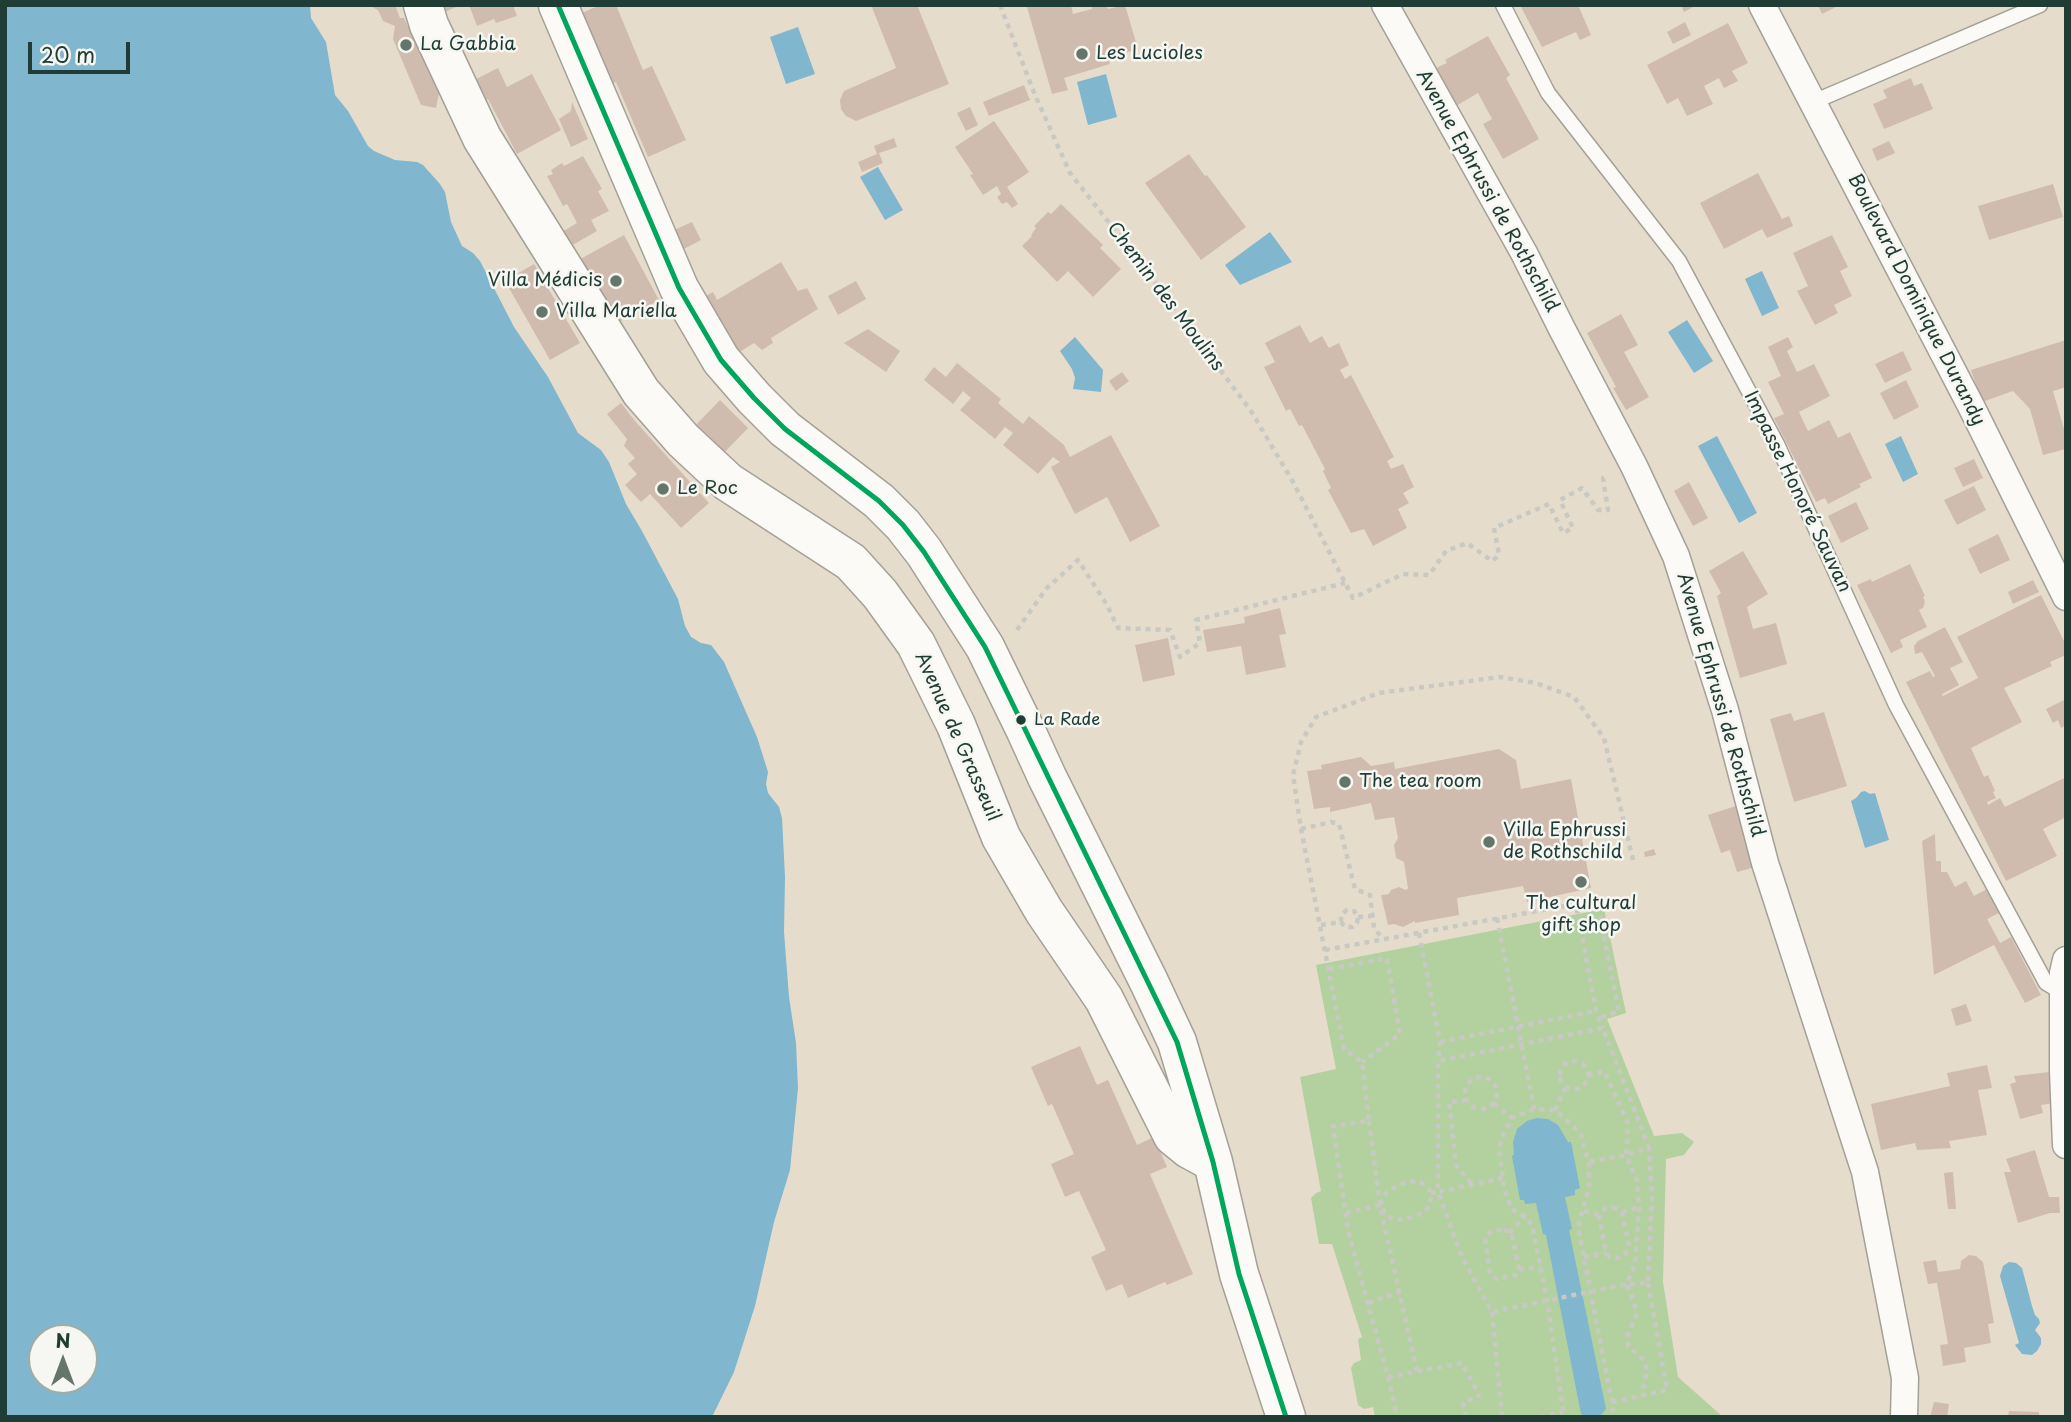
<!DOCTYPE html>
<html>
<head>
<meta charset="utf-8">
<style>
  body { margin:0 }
  #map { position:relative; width:2071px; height:1422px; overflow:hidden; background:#e6dccc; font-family:"Playpen Sans",sans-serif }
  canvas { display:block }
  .frame { position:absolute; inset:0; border:7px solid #1f3d34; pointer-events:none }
  .north { position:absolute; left:28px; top:1324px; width:70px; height:70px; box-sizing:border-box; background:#f6f6f2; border:2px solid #a0aca6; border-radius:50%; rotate:0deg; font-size:19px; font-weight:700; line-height:28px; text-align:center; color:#1f3d34 }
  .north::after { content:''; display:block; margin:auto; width:24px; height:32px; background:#657569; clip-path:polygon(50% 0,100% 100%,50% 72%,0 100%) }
  .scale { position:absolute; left:28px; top:42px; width:102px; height:32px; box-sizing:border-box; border:4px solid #1f3d34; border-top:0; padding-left:9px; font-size:21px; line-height:24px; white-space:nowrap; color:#1f3d34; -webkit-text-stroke:5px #f6f6f2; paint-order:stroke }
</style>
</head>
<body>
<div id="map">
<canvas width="2071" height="1422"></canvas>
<div class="frame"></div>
<div class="north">N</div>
<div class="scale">20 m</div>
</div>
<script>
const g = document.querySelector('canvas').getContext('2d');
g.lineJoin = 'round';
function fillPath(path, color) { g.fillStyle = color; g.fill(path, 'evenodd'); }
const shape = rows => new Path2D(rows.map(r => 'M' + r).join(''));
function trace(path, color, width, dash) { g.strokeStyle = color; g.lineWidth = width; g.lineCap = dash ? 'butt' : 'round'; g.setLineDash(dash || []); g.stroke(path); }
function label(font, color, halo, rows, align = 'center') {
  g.font = font + ' "Playpen Sans",sans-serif'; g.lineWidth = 5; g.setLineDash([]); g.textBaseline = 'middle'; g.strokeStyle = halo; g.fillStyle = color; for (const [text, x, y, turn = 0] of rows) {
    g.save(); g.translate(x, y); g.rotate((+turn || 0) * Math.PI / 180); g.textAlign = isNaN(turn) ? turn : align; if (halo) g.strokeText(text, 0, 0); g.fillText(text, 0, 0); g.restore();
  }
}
const green = shape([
  [1604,909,1626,1013,1607,1019,1654,1136,1682,1133,1694,1142,1684,1155,1666,1159,1663,1282,1678,1377,1723,1417,1375,1417,1373,1407,1364,1409,1358,1405,1351,1368,1354,1363,1361,1360,1358,1339,1362,1337,1332,1244,1319,1244,1311,1198,1316,1193,1321,1191,1300,1077,1336,1069,1316,965]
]);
const water = shape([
  [5,5,310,5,311,18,326,42,335,95,348,111,368,146,374,151,395,160,417,162,423,165,440,184,445,192,451,222,462,246,473,253,480,261,514,327,548,377,578,433,601,450,609,462,626,504,642,531,678,599,685,626,691,637,701,643,711,645,724,662,757,737,768,772,766,784,768,793,779,807,782,818,785,877,784,932,789,997,796,1043,798,1088,790,1170,774,1222,755,1306,734,1372,712,1417,5,1417],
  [42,1338,84,1338,84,1380,42,1380],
  [798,27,815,74,786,84,770,37],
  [1106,74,1117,117,1088,125,1077,82],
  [878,167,903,210,885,220,860,177],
  [1270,232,1292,262,1240,285,1225,265],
  [1762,271,1779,308,1762,316,1745,279],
  [1687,320,1713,361,1694,373,1668,332],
  [1075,337,1103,370,1101,392,1073,389,1075,378,1072,369,1060,351],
  [1717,436,1757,513,1739,523,1698,446],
  [1901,436,1918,474,1903,482,1885,444],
  [1865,791,1870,794,1875,793,1889,840,1865,848,1851,801,1856,798,1861,792],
  [1536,1118,1548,1119,1558,1125,1568,1142,1571,1142,1580,1188,1575,1190,1575,1195,1565,1197,1572,1229,1569,1230,1606,1409,1599,1417,1588,1417,1581,1414,1546,1235,1543,1234,1536,1203,1525,1204,1524,1200,1520,1200,1512,1156,1514,1155,1513,1142,1517,1129,1527,1121],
  [2009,1262,2016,1263,2022,1268,2032,1306,2035,1315,2039,1319,2040,1323,2035,1330,2041,1338,2041,1344,2037,1351,2032,1355,2022,1354,2015,1345,2019,1343,2000,1276,2003,1266]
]);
const building = shape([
  [368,5,395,5,400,18,404,18,439,93,436,108,421,105,393,39,395,26,383,21,378,10],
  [440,5,461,5,442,13],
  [469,5,513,5,517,16,496,23,494,19,477,26],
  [600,5,616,5,643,70,652,66,686,140,648,157,616,82,605,87,582,13],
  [871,5,917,5,949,84,856,121,846,116,841,109,840,100,844,91,896,68],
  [1032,5,1042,5,1042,7,1071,5,1073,14,1092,9,1091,5,1106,5,1108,9,1125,5,1138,49,1108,58,1110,64,1064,78,1068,90,1052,94,1027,7],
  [1520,5,1578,5,1591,35,1580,40,1576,32,1542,47],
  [1681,5,1697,5,1684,12],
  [1818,5,1840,5,1822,14],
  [1685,22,1691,35,1673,44,1667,32],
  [1728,23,1748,63,1732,71,1738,81,1724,88,1719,78,1704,86,1713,104,1687,116,1678,98,1667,104,1647,65],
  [1488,36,1510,75,1506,78,1539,139,1503,159,1483,124,1492,119,1478,93,1456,106,1434,69,1447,63,1445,60],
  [498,68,507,87,532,74,561,130,517,154,488,99,484,101,474,80],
  [1911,78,1914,86,1922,83,1933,109,1884,129,1873,104,1887,98,1883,90],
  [1024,85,1030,100,989,116,983,102],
  [572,102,588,139,571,147,559,119,571,111],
  [970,107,978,125,966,131,957,113],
  [994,121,1029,172,1007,187,1018,204,1012,208,1007,202,1002,204,997,197,1001,194,997,186,983,195,970,175,973,174,955,147],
  [894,138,897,147,879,153,883,163,862,172,858,162,877,154,874,146],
  [1889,141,1895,153,1877,161,1872,149],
  [1189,154,1205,176,1207,175,1246,227,1201,260,1145,183],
  [583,156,602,189,598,191,609,211,591,220,597,231,571,246,562,232,577,223,567,204,563,206,547,176,553,174,551,170,562,163,564,166],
  [1758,173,1782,219,1789,216,1793,226,1767,238,1762,229,1724,249,1700,203],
  [2053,184,2063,217,1989,240,1978,206],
  [1061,204,1103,245,1100,248,1121,269,1093,297,1068,271,1057,282,1022,246,1032,236,1031,235,1036,228,1034,226,1048,212,1051,214],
  [692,222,701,240,682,250,672,231],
  [624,235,659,300,608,328,573,263],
  [1832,235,1848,267,1840,271,1852,296,1834,305,1838,313,1815,325,1797,291,1808,286,1793,253],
  [781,262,798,291,807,288,818,309,771,338,773,343,762,350,754,343,738,353,705,296,713,292,717,300],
  [534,264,580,343,550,360,505,281],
  [856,281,866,299,838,315,828,296],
  [1621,314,1638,345,1624,352,1649,397,1626,410,1613,388,1616,387,1587,333],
  [1300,325,1310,343,1322,336,1329,348,1339,343,1349,365,1340,370,1345,379,1351,375,1394,457,1387,461,1391,469,1403,464,1414,487,1403,493,1409,503,1398,509,1407,528,1373,546,1364,529,1351,533,1328,490,1331,488,1323,471,1325,469,1302,425,1299,426,1290,409,1286,411,1264,367,1275,362,1265,343],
  [868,329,900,351,886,372,844,343],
  [1788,337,1793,347,1787,351,1797,372,1814,364,1830,396,1799,412,1808,431,1829,420,1838,438,1850,432,1872,478,1859,484,1861,487,1828,504,1825,498,1816,502,1774,418,1784,414,1768,382,1781,376,1768,347],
  [2066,340,2066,387,2053,391,2066,436,2066,449,2043,455,2030,409,2013,391,1985,401,1979,394,1971,370],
  [1903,351,1912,370,1885,383,1875,364],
  [957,363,1001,399,998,403,1023,424,1029,416,1064,445,1070,457,1111,435,1160,526,1130,542,1107,497,1075,514,1051,467,1060,462,1053,457,1038,474,1003,445,1013,433,1005,427,995,439,960,410,971,398,963,391,953,404,924,380,934,367,946,377],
  [1122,372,1129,381,1116,391,1109,381],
  [1906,380,1919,407,1894,420,1880,393],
  [720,400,748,428,720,457,692,429],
  [621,403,635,421,709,503,681,528,650,494,641,502,625,485,637,474,628,464,635,458,624,446,627,439,607,414],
  [1974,459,1983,478,1963,487,1954,468],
  [1689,482,1708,518,1693,526,1674,491],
  [1974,486,1986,510,1957,525,1944,500],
  [1856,502,1869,529,1841,543,1828,516],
  [1998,534,2010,560,1980,574,1968,549],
  [1743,551,1768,594,1747,607,1753,629,1776,623,1787,664,1740,678,1717,596,1721,593,1709,571],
  [1910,564,1925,596,1923,597,1925,602,1923,608,1919,610,1927,627,1900,640,1903,647,1891,653,1857,585,1871,579,1872,582],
  [2033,580,2039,592,2013,604,2008,592],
  [2041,595,2066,645,2066,655,2050,662,2052,666,2004,688,2022,722,1971,748,1984,777,1988,775,1995,791,1993,792,1996,798,1987,802,1988,805,2000,798,2005,807,2066,777,2066,817,2043,829,2057,856,2006,881,1906,682,1930,671,1933,677,1935,676,1922,652,1915,654,1914,646,1918,641,1945,627,1963,662,1950,668,1959,685,1942,694,1943,696,1978,678,1957,637],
  [1280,608,1286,634,1279,635,1286,667,1246,675,1241,646,1207,652,1203,630,1245,623,1244,617],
  [1168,638,1175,675,1143,682,1135,645],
  [2066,699,2066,725,2061,728,2058,720,2053,723,2046,709],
  [1824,712,1847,786,1794,802,1770,719,1791,713,1794,721],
  [1499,749,1516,760,1521,789,1571,779,1591,888,1527,902,1523,886,1457,898,1459,915,1415,923,1415,921,1403,927,1394,924,1388,925,1381,895,1389,894,1391,890,1399,887,1406,890,1408,888,1404,862,1396,858,1394,845,1398,838,1394,817,1375,820,1371,803,1330,812,1330,807,1314,809,1307,771,1322,769,1321,765,1361,757,1371,766,1394,762,1395,769],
  [1739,805,1759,866,1737,872,1730,850,1721,853,1708,815],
  [1935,834,1936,861,1941,861,1941,872,1947,872,1955,887,1966,881,1974,896,1987,889,1999,913,1987,919,2000,943,2011,937,2041,995,2025,1003,1994,945,1934,975,1922,841],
  [1654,849,1656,855,1645,857,1644,852],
  [1966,1004,1972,1021,1956,1026,1951,1009],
  [1080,1046,1097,1085,1108,1080,1137,1145,1154,1137,1167,1167,1150,1174,1193,1274,1167,1285,1165,1282,1128,1298,1122,1284,1106,1291,1091,1257,1106,1250,1079,1191,1065,1197,1051,1164,1074,1154,1052,1104,1048,1106,1031,1067],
  [1987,1065,1992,1088,1978,1090,1987,1135,1949,1141,1951,1148,1917,1150,1915,1143,1881,1150,1871,1104,1950,1086,1947,1073],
  [2050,1072,2054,1103,2041,1105,2043,1113,2020,1119,2010,1084,2016,1082,2014,1076],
  [2035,1150,2049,1197,2059,1197,2060,1213,2050,1213,2018,1223,2004,1172,2011,1172,2006,1159],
  [1953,1172,1956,1209,1948,1209,1944,1173],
  [1969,1255,1976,1256,1983,1262,1994,1323,1988,1324,1991,1343,1964,1348,1966,1362,1943,1366,1940,1345,1948,1344,1937,1283,1928,1284,1923,1262,1936,1260,1938,1272,1960,1269,1961,1261],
  [1934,1402,1949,1404,1947,1417,1930,1417],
  [2009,1411,2039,1412,2039,1417,2008,1417]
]);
const path = shape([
  [1000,5,1035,95,1070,173,1133,253,1251,411,1293,482,1353,598,1403,574,1429,575,1446,551,1467,543,1492,561,1499,555,1494,528,1549,504,1563,533,1573,528,1560,500,1582,488,1598,510,1608,510,1603,478,1606,477],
  [1017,630,1046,589,1078,560,1107,605,1118,628,1170,630,1180,657,1200,643,1196,620,1345,583],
  [1301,829,1331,822,1339,824,1355,889,1370,895,1374,928,1382,938],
  [1358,917,1372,916],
  [1497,918,1534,1109,1555,1110,1573,1126,1581,1135,1589,1165,1589,1187,1578,1227,1612,1402,1613,1417],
  [1580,921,1600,917,1619,1011,1599,1018],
  [1321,925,1341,922,1345,927,1352,927,1357,923,1358,917,1354,911,1347,910,1341,915,1341,922],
  [1419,933,1440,1042,1438,1061],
  [1325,950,1576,904,1596,1011,1603,1028],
  [1329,969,1387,958,1400,1034,1362,1062],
  [1440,1042,1596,1011],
  '1560 1075a14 14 0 1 1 28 0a14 14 0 1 1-28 0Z',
  [1588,1076,1604,1071,1627,1121,1628,1137,1626,1155,1637,1181,1639,1207,1635,1264,1627,1284,1636,1309,1636,1316,1628,1335,1628,1346,1644,1360,1647,1369,1642,1395],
  '1465 1093a16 16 0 1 1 32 0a16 16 0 1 1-32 0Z',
  [1467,1100,1449,1102,1456,1165,1472,1184],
  [1494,1103,1512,1118],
  [1534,1109,1512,1118,1501,1140,1499,1149,1504,1187,1511,1209,1525,1216,1532,1225,1547,1300,1564,1417],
  [1555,1110,1566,1087],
  [1369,1121,1380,1205,1417,1372],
  [1503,1178,1438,1192,1438,1061,1603,1028,1649,1148,1626,1155,1588,1162],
  [1410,1181,1420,1182,1429,1188,1431,1199,1427,1209,1418,1215,1407,1219,1394,1220,1387,1216,1380,1205,1386,1193,1398,1185,1410,1181],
  [1431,1193,1438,1192,1462,1257,1492,1312,1627,1284,1648,1283,1652,1194,1649,1148],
  [1613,1207,1622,1212,1629,1246,1626,1253,1619,1258,1610,1257,1606,1253,1599,1215,1606,1208,1613,1207],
  [1584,1211,1599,1215],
  [1622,1212,1639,1207],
  [1346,1213,1380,1205],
  [1504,1229,1512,1235,1519,1269,1516,1275,1497,1279,1490,1274,1485,1239,1490,1232,1504,1229],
  [1509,1233,1525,1216],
  [1584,1257,1606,1253],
  [1519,1269,1541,1267],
  [1368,1303,1400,1292],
  [1492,1312,1502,1417],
  [1388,1377,1397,1417],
  [1612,1402,1667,1390,1648,1283],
  [1466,1417,1463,1403,1467,1400,1476,1399,1479,1395,1462,1363,1388,1377,1348,1231,1333,1126,1369,1121,1362,1062,1344,1049,1301,829,1293,775,1301,742,1316,717,1379,693,1500,677,1536,683,1574,697,1604,738,1633,860],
  [1540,1417,1563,1412]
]);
const lane = shape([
  [1503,5,1548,93,1679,261,1777,444,1896,705,2046,983,2063,993],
  [1813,102,2040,5]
]);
const street = shape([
  [1385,5,1524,253,1562,329,1634,466,1676,556,1725,710,1765,863,1865,1172,1905,1378,1904,1417],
  [1762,5,1971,406,2066,597],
  [2066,960,2063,973,2063,1071,2066,1145]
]);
const secondary = shape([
  [423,5,429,25,482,138,641,392,683,440,728,482,851,562,880,594,916,644,956,725,1001,837,1044,911,1104,999,1173,1136,1189,1149,1213,1162],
  [558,5,679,288,721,360,754,398,785,429,879,501,903,525,924,552,985,647,1026,731,1047,777,1149,982,1177,1042,1213,1162,1239,1274,1286,1417]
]);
const bus1 = shape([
  [558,5,679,288,721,360,754,398,785,429,879,501,903,525,924,552,985,647,1177,1042,1213,1162,1239,1274,1286,1417]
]);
const markers = [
  [406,45,7,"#657569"],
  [1082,54,7,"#657569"],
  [616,281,7,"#657569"],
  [542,312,7,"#657569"],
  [663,489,7,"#657569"],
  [1021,720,6,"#1f3d34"],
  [1345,782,7,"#657569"],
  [1489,842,7,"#657569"],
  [1581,882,7,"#657569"]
];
const busNames = [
  ["La Rade",1034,720]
];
const poiNames = [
  ["La Gabbia",420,45],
  ["Les Lucioles",1096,54],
  ["Villa Médicis",602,281,"right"],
  ["Villa Mariella",556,312],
  ["Le Roc",677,489],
  ["The tea room",1359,782],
  ["Villa Ephrussi",1503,831],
  ["de Rothschild",1503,853],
  ["The cultural",1581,904,"center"],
  ["gift shop",1581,926,"center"]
];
const streetNames = [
  ["Avenue Ephrussi de Rothschild",1487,191,61],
  ["Chemin des Moulins",1165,297,53],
  ["Boulevard Dominique Durandy",1916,300,63],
  ["Impasse Honoré Sauvan",1797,492,64],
  ["Avenue Ephrussi de Rothschild",1720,705,74],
  ["Avenue de Grasseuil",957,737,66]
];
fillPath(green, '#b3d09f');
fillPath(water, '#80b6ce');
fillPath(building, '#d0bcaf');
trace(lane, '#a3a197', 17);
trace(street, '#a3a197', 29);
trace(secondary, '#a3a197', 41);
trace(path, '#c9c9c4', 4.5, [5, 5]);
trace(lane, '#fbfaf7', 14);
trace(street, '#fbfaf7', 26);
trace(secondary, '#fbfaf7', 38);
trace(bus1, '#00a65c', 5);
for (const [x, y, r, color] of markers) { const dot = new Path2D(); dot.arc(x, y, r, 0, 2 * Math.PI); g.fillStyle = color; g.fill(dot); trace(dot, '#f6f6f2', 2.5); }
label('17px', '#1f3d34', '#f6f6f2', busNames, 'left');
label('19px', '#1f3d34', '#f6f6f2', poiNames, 'left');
label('19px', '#1f3d34', '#f6f6f2', streetNames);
</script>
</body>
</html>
